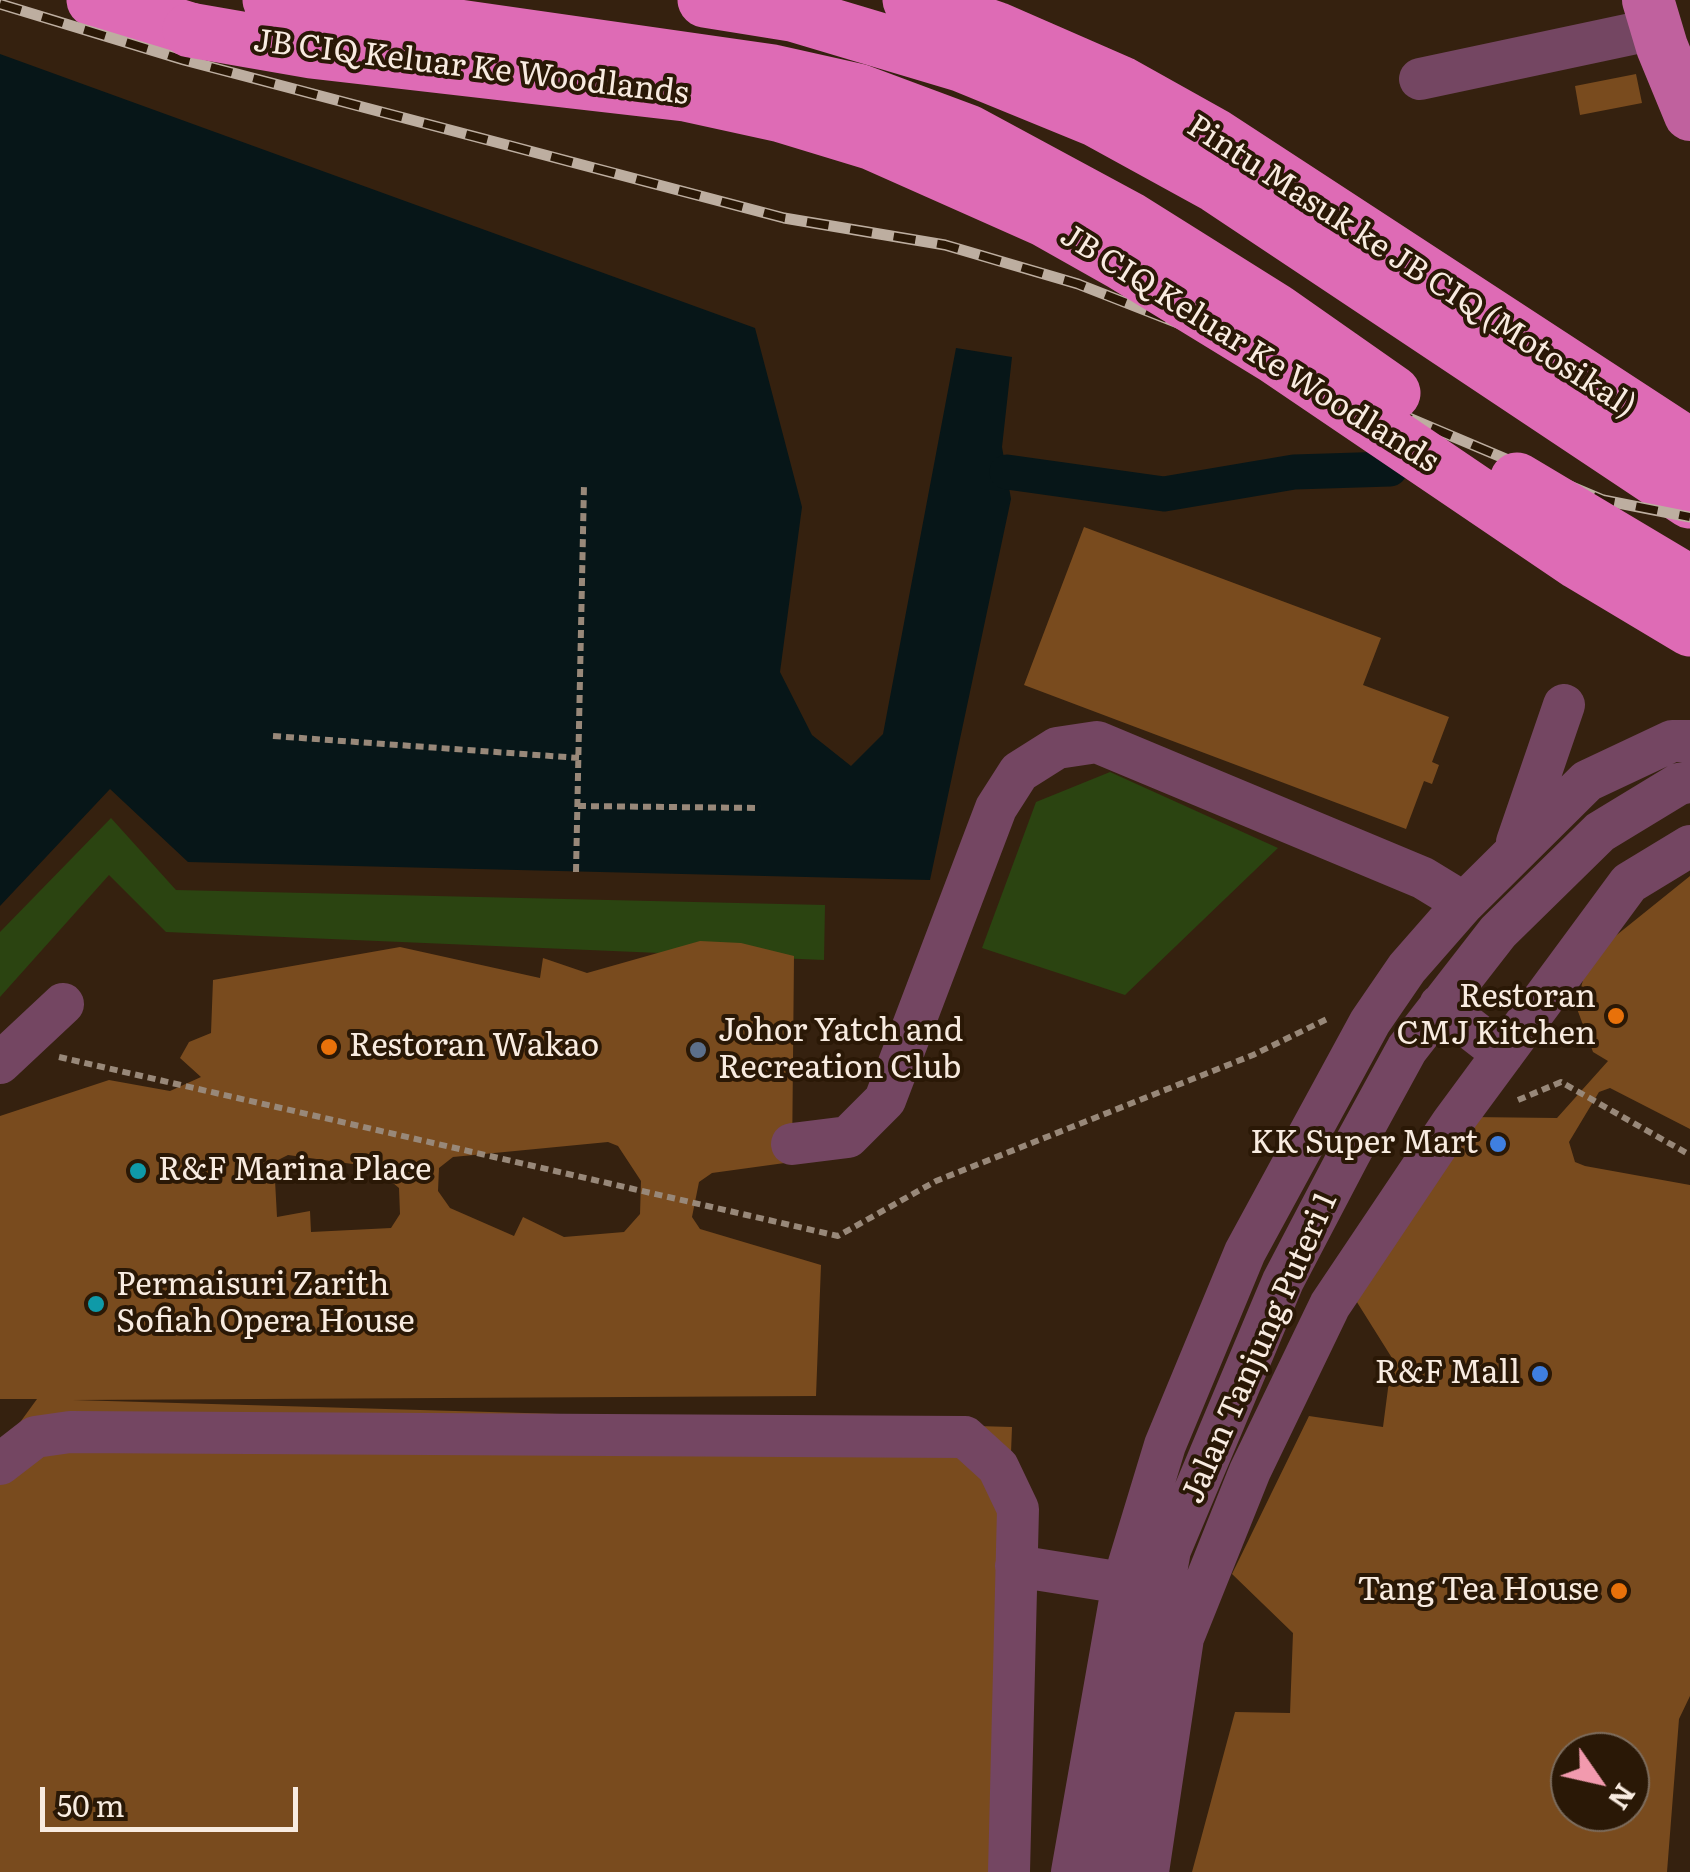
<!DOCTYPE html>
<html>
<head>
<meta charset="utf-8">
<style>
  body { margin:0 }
  #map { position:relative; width:1690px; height:1872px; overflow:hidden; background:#35210f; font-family:Literata,serif }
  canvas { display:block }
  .north { position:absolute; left:1550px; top:1732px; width:100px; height:100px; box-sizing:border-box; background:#2a1806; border:2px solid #7c6c5d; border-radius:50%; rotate:124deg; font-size:28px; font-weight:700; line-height:40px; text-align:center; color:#f8ebe0 }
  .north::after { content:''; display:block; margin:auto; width:35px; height:45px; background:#f29aae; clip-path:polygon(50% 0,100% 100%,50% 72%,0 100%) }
  .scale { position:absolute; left:40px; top:1787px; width:258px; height:45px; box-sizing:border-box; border:5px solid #f8ebe0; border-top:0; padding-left:12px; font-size:30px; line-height:35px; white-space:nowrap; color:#f8ebe0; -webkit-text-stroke:8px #2a1806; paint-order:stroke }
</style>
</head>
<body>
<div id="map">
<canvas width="1690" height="1872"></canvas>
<div class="north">N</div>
<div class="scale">50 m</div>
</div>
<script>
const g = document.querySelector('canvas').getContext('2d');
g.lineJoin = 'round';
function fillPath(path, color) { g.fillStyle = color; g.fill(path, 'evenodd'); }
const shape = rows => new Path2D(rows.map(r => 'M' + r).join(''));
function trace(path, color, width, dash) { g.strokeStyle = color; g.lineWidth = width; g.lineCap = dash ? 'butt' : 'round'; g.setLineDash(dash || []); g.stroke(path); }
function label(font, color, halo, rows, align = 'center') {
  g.font = font + ' Literata,serif'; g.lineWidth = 8; g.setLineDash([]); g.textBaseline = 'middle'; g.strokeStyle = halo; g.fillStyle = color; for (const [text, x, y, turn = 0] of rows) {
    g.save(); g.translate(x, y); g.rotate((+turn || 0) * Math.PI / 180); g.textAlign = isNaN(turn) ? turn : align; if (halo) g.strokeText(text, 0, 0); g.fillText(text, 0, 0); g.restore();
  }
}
const green = shape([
  [1110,772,1278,848,1125,995,982,948,1036,802],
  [111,818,176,890,825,905,824,960,166,932,109,875,0,997,0,932]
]);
const water = shape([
  [0,54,755,328,802,507,780,672,812,735,851,766,883,734,956,348,1012,357,1002,447,1011,499,930,880,188,862,110,789,0,906]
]);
const canal = shape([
  [1007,472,1164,494,1294,472,1390,469]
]);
const building = shape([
  [1636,74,1642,103,1580,115,1575,86],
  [1084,527,1381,638,1363,685,1449,717,1432,762,1439,765,1432,784,1424,781,1406,829,1024,685],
  [1690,876,1690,1129,1610,1088,1599,1092,1569,1142,1575,1162,1585,1166,1690,1185,1690,1696,1679,1719,1667,1872,1192,1872,1235,1712,1290,1713,1293,1633,1232,1574,1309,1416,1383,1427,1392,1358,1355,1299,1471,1117,1557,1118,1608,1061,1593,1052,1576,1006,1586,969,1598,950],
  [1570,1752,1630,1752,1630,1812,1570,1812],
  [700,941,741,943,794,956,792,1162,712,1173,699,1182,692,1217,700,1229,821,1265,816,1396,73,1400,1012,1427,995,1872,0,1872,0,1450,37,1399,0,1399,0,1116,109,1080,170,1091,201,1077,180,1058,189,1042,211,1033,213,980,400,947,540,978,543,958,587,973],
  [608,1142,618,1146,641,1181,640,1214,624,1232,564,1237,523,1217,514,1236,450,1208,438,1191,439,1168,453,1157],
  [288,1155,374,1167,399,1188,400,1214,391,1228,311,1232,310,1211,277,1217,274,1162]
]);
const path = shape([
  [273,736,579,758],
  [578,806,760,808],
  [576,872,584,484],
  [59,1057,838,1236,936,1181,1253,1055,1329,1018],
  [1518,1100,1561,1082,1690,1155]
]);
const minor = shape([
  [1420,79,1655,29],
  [1517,842,1564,705],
  [1440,1005,1503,1054],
  [0,1063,63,1004],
  [792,1144,848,1137,885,1100,996,808,1019,772,1057,748,1097,742,1423,878,1464,903],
  [0,1464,35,1437,70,1432,965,1437,998,1467,1018,1509,1009,1872],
  [1016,1566,1123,1583],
  [1072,1872,1123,1583,1165,1445,1245,1252,1370,1022,1407,968,1464,903,1587,781,1672,741,1690,741],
  [1111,1872,1170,1550,1283,1281,1349,1155,1407,1049,1498,932,1600,832,1679,784,1690,782],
  [1148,1872,1183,1638,1250,1471,1330,1305,1452,1123,1629,883,1690,846]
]);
const major = shape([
  [1648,0,1662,47,1690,115]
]);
const highway = shape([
  [94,0,190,30],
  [705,0,792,14,963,65,1095,119,1217,186,1690,501],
  [910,0,996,29,1122,84,1215,136,1690,446]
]);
const rail = shape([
  [0,4,184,60,784,218,945,245,1078,284,1267,358,1603,500,1690,517]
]);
const highwayBridge = shape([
  [270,0,773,72,858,91,968,132,1131,220,1276,311,1393,393],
  [190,30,311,51,685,94,781,115,873,143,1044,219,1122,263,1274,356,1578,562,1690,629],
  [1517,480,1690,583]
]);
const markers = [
  [1616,1016,10,"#e8710a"],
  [329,1047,10,"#e8710a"],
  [698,1050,10,"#5c6f8a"],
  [1498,1144,10,"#3f7fe0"],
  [138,1171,10,"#0f9aa8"],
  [96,1304,10,"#0f9aa8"],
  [1540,1374,10,"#3f7fe0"],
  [1619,1591,10,"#e8710a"]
];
const streetNames = [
  ["JB CIQ Keluar Ke Woodlands",471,68,7],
  ["Pintu Masuk ke JB CIQ (Motosikal)",1411,267,33],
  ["JB CIQ Keluar Ke Woodlands",1249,349,32],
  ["Jalan Tanjung Puteri 1",1260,1348,-66]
];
const poiNames = [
  ["Restoran",1596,998],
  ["CMJ Kitchen",1596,1035],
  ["Johor Yatch and",718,1032,"left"],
  ["Recreation Club",718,1069,"left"],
  ["Restoran Wakao",349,1047,"left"],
  ["KK Super Mart",1478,1144],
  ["R&F Marina Place",158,1171,"left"],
  ["Permaisuri Zarith",116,1286,"left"],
  ["Sofiah Opera House",116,1323,"left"],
  ["R&F Mall",1520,1374],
  ["Tang Tea House",1599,1591]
];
fillPath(green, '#2b4411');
fillPath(water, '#071618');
trace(canal, '#071618', 35);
fillPath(building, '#794b1e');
trace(path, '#988879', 6, [8, 5]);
trace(minor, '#744662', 42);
trace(major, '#c0619e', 52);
trace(highway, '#de6bb5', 55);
trace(rail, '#bdaea0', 11);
trace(rail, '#2a1806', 8, [22]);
trace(highwayBridge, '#de6bb5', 55);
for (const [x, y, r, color] of markers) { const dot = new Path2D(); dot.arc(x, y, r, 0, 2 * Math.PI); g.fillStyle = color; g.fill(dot); trace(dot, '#2a1806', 4); }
label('32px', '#f8ebe0', '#2a1806', streetNames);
label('32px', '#f8ebe0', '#2a1806', poiNames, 'right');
</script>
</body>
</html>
